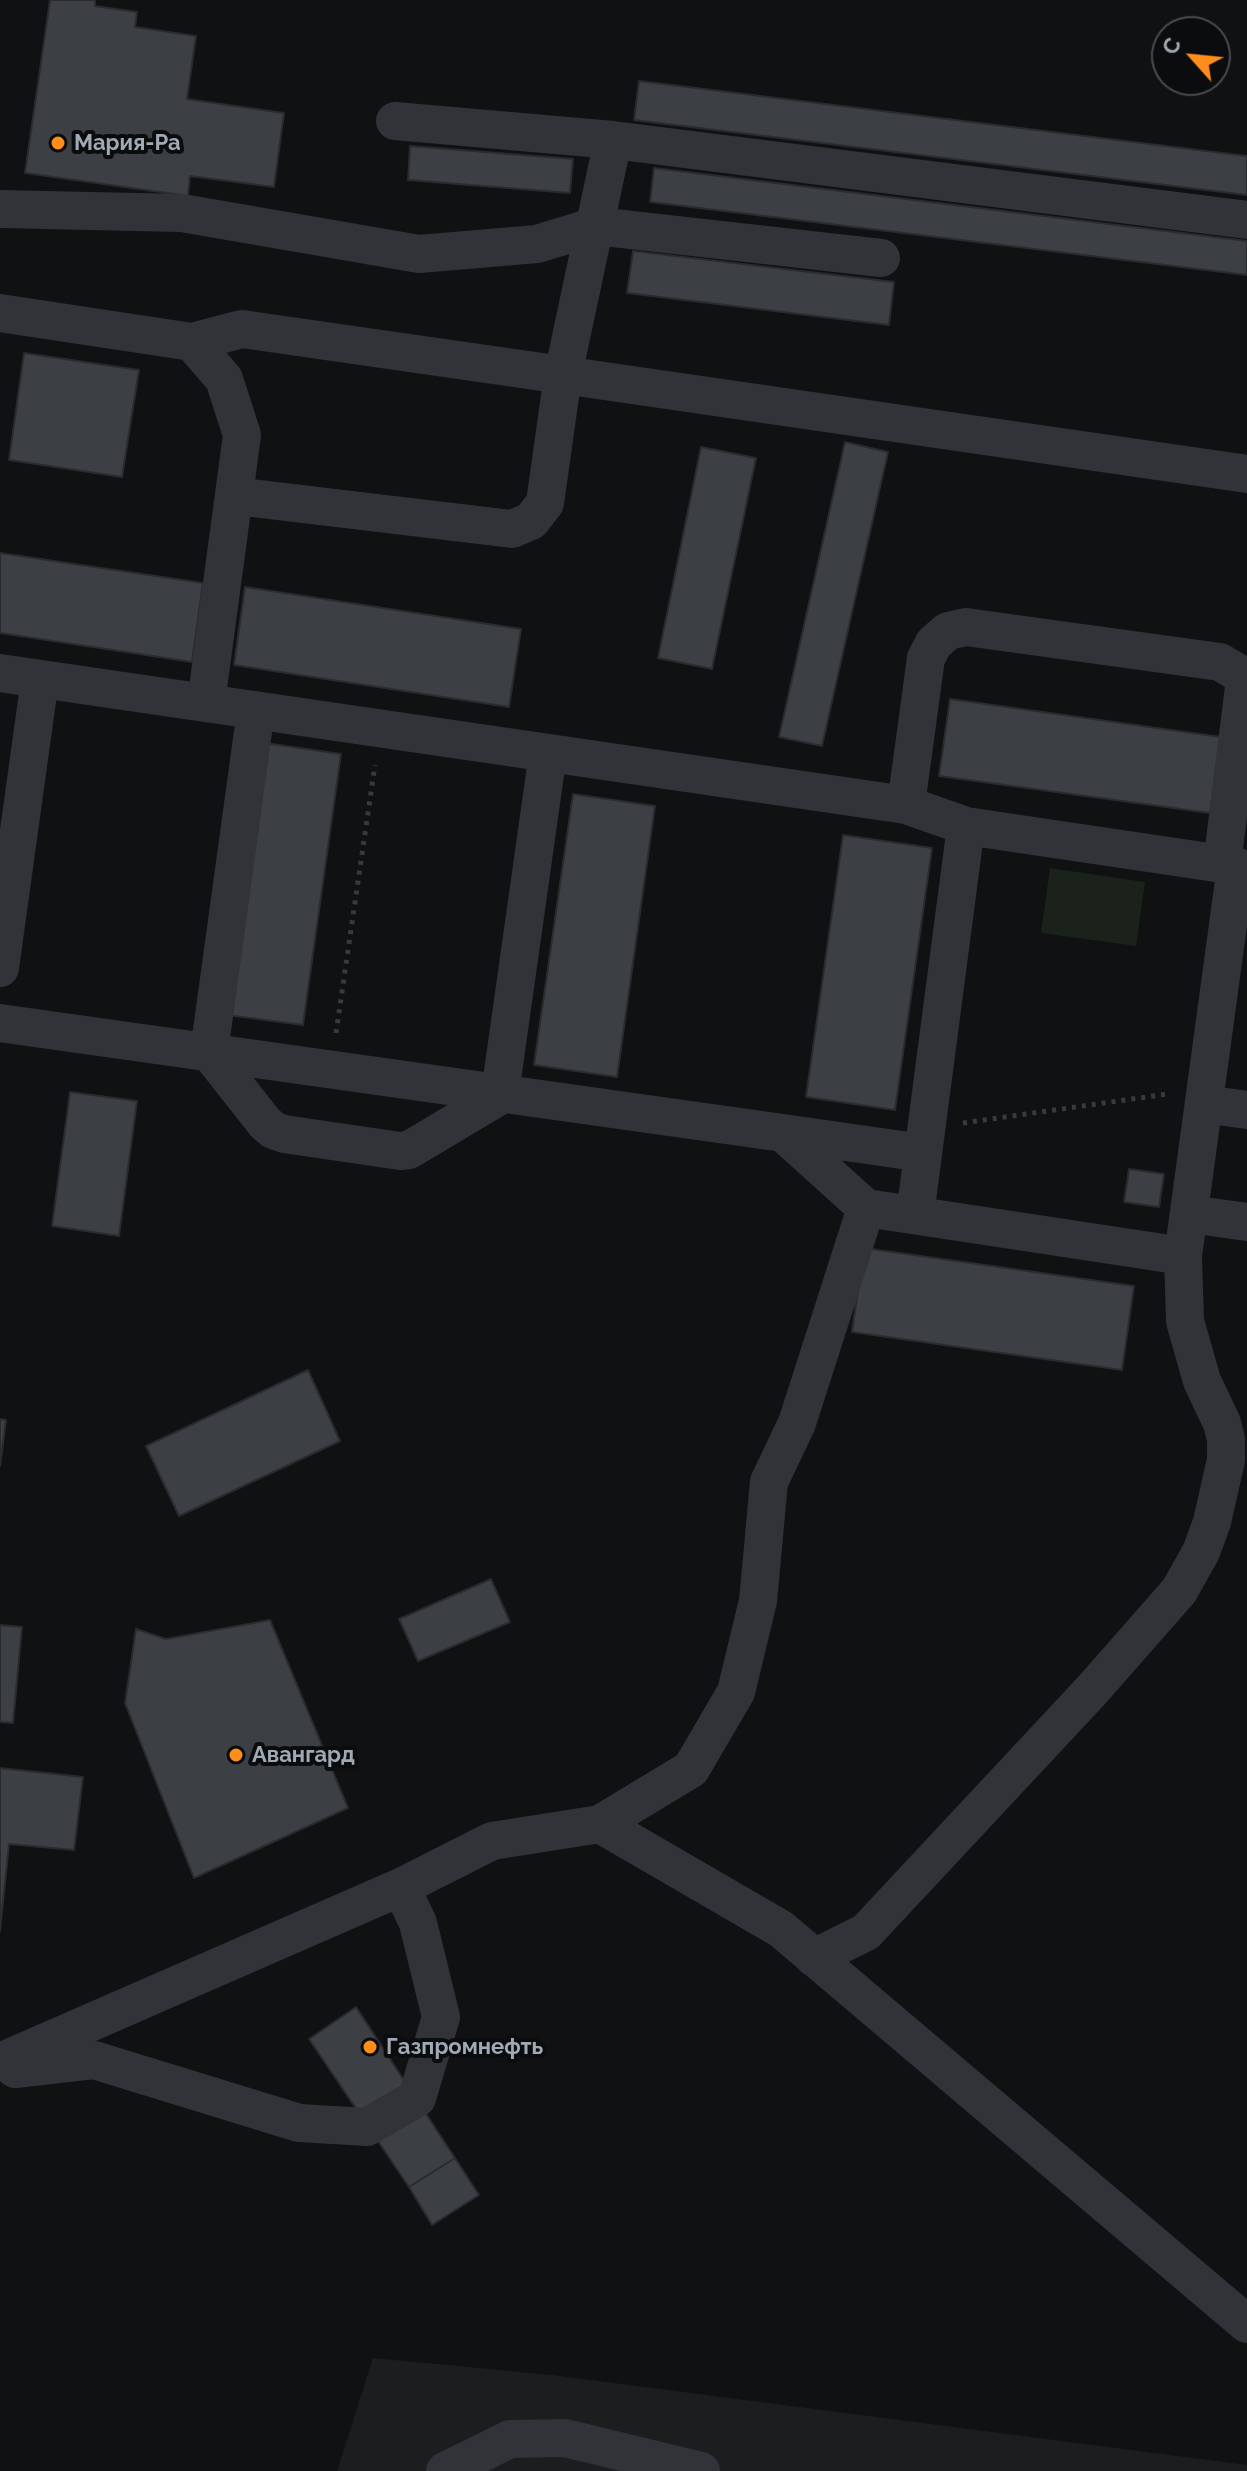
<!DOCTYPE html>
<html>
<head>
<meta charset="utf-8">
<style>
  body { margin:0 }
  #map { position:relative; width:1247px; height:2471px; overflow:hidden; background:#101112; font-family:Raleway,sans-serif }
  canvas { display:block }
  .north { position:absolute; left:1151px; top:16px; width:80px; height:80px; box-sizing:border-box; background:#0b0c0d; border:2px solid #474b50; border-radius:50%; rotate:297deg; font-size:22px; font-weight:700; line-height:32px; text-align:center; color:#a0aab5 }
  .north::after { content:''; display:block; margin:auto; width:28px; height:36px; background:#ff8d1c; clip-path:polygon(50% 0,100% 100%,50% 72%,0 100%) }
</style>
</head>
<body>
<div id="map">
<canvas width="1247" height="2471"></canvas>
<div class="north">С</div>
</div>
<script>
const g = document.querySelector('canvas').getContext('2d');
g.lineJoin = 'round';
function fillPath(path, color) { g.fillStyle = color; g.fill(path, 'evenodd'); }
const shape = rows => new Path2D(rows.map(r => 'M' + r).join(''));
function trace(path, color, width, dash) { g.strokeStyle = color; g.lineWidth = width; g.lineCap = dash ? 'butt' : 'round'; g.setLineDash(dash || []); g.stroke(path); }
function label(font, color, halo, rows, align = 'center') {
  g.font = font + ' Raleway,sans-serif'; g.lineWidth = 8; g.setLineDash([]); g.textBaseline = 'middle'; g.strokeStyle = halo; g.fillStyle = color; for (const [text, x, y, turn = 0] of rows) {
    g.save(); g.translate(x, y); g.rotate((+turn || 0) * Math.PI / 180); g.textAlign = isNaN(turn) ? turn : align; if (halo) g.strokeText(text, 0, 0); g.fillText(text, 0, 0); g.restore();
  }
}
const built = shape([
  [373,2358,552,2375,1247,2465,1247,2471,337,2471]
]);
const green = shape([
  [1050,868,1145,882,1136,946,1041,933]
]);
const building = shape([
  [50,0,95,0,95,6,137,12,135,27,196,36,187,99,284,113,274,187,190,176,188,196,25,173,50,0],
  [639,81,1247,156,1247,195,634,120,639,81],
  [410,146,573,159,570,193,408,180,410,146],
  [654,168,1247,241,1247,275,650,202,654,168],
  [633,251,894,282,889,325,627,293,633,251],
  [24,353,139,370,122,477,9,460,24,353],
  [845,442,888,452,822,746,779,737,845,442],
  [701,447,756,458,712,669,658,658,701,447],
  [0,553,203,583,192,662,0,633,0,553],
  [245,587,521,629,509,707,234,665,245,587],
  [950,699,1221,737,1210,813,939,776,950,699],
  [258,742,341,754,303,1025,220,1014,258,742],
  [573,794,655,806,617,1077,534,1065,573,794],
  [843,835,932,848,895,1110,806,1097,843,835],
  [70,1092,137,1101,119,1236,52,1226,70,1092],
  [1129,1169,1164,1174,1159,1207,1124,1202,1129,1169],
  [864,1248,1134,1286,1122,1370,852,1332,864,1248],
  [308,1370,340,1441,179,1516,146,1446,308,1370],
  [0,1419,6,1420,0,1466,0,1419],
  [491,1579,510,1622,418,1661,399,1619,491,1579],
  [270,1620,348,1808,194,1878,125,1703,136,1629,166,1639,270,1620],
  [0,1625,22,1627,13,1723,0,1722,0,1625],
  [0,1768,83,1777,74,1850,9,1844,0,1931,0,1768],
  [356,2007,455,2158,409,2187,309,2039,356,2007],
  [455,2158,479,2195,432,2225,409,2187,455,2158]
]);
const path = shape([
  [336,1033,375,765],
  [963,1123,1167,1094]
]);
const minor = shape([
  [613,140,1247,220],
  [0,209,182,213,419,254,537,244,596,226,881,258],
  [0,313,192,342,242,329,563,375,613,140,395,121],
  [192,342,224,379,242,435,206,703],
  [235,496,512,529,531,521,545,503,563,375,1247,474],
  [0,673,906,805,966,826,1236,866,1183,1256,866,1208,783,1133,0,1023],
  [256,710,209,1052,265,1123,273,1130,284,1134,400,1151,409,1150,503,1094],
  [906,805,926,658,934,643,948,631,966,627,1220,662,1242,675,1244,687,1222,864],
  [0,968,40,679],
  [500,1093,548,753],
  [1204,1104,1247,1110],
  [783,1133,923,1153],
  [1189,1214,1247,1222],
  [915,1215,966,826],
  [600,1824,781,1929,1247,2324],
  [814,1958,866,1932,1092,1690,1179,1591,1201,1552,1212,1522,1226,1460,1226,1439,1222,1423,1202,1381,1185,1321,1183,1256],
  [0,2062,401,1887,492,1841,600,1824,691,1769,736,1692,758,1601,769,1482,797,1423,866,1208],
  [15,2069,94,2060,299,2123,367,2127,417,2098,441,2017,418,1923,401,1887],
  [445,2471,510,2439,565,2438,701,2471]
]);
const markers = [
  [58,143,8,"#ff8d1c"],
  [236,1755,8,"#ff8d1c"],
  [370,2047,8,"#ff8d1c"]
];
const poiNames = [
  ["Мария-Ра",74,143],
  ["Авангард",252,1755],
  ["Газпромнефть",386,2047]
];
fillPath(built, '#1c1d1f');
fillPath(green, '#1b221a');
fillPath(building, '#3c3f43');
trace(building, '#2a2b2e', 2);
trace(path, '#373a3f', 5, [4, 6]);
trace(minor, '#313338', 38);
for (const [x, y, r, color] of markers) { const dot = new Path2D(); dot.arc(x, y, r, 0, 2 * Math.PI); g.fillStyle = color; g.fill(dot); trace(dot, '#0b0c0d', 3); }
label('bold 22px', '#a0aab5', '#0b0c0d', poiNames, 'left');
</script>
</body>
</html>
